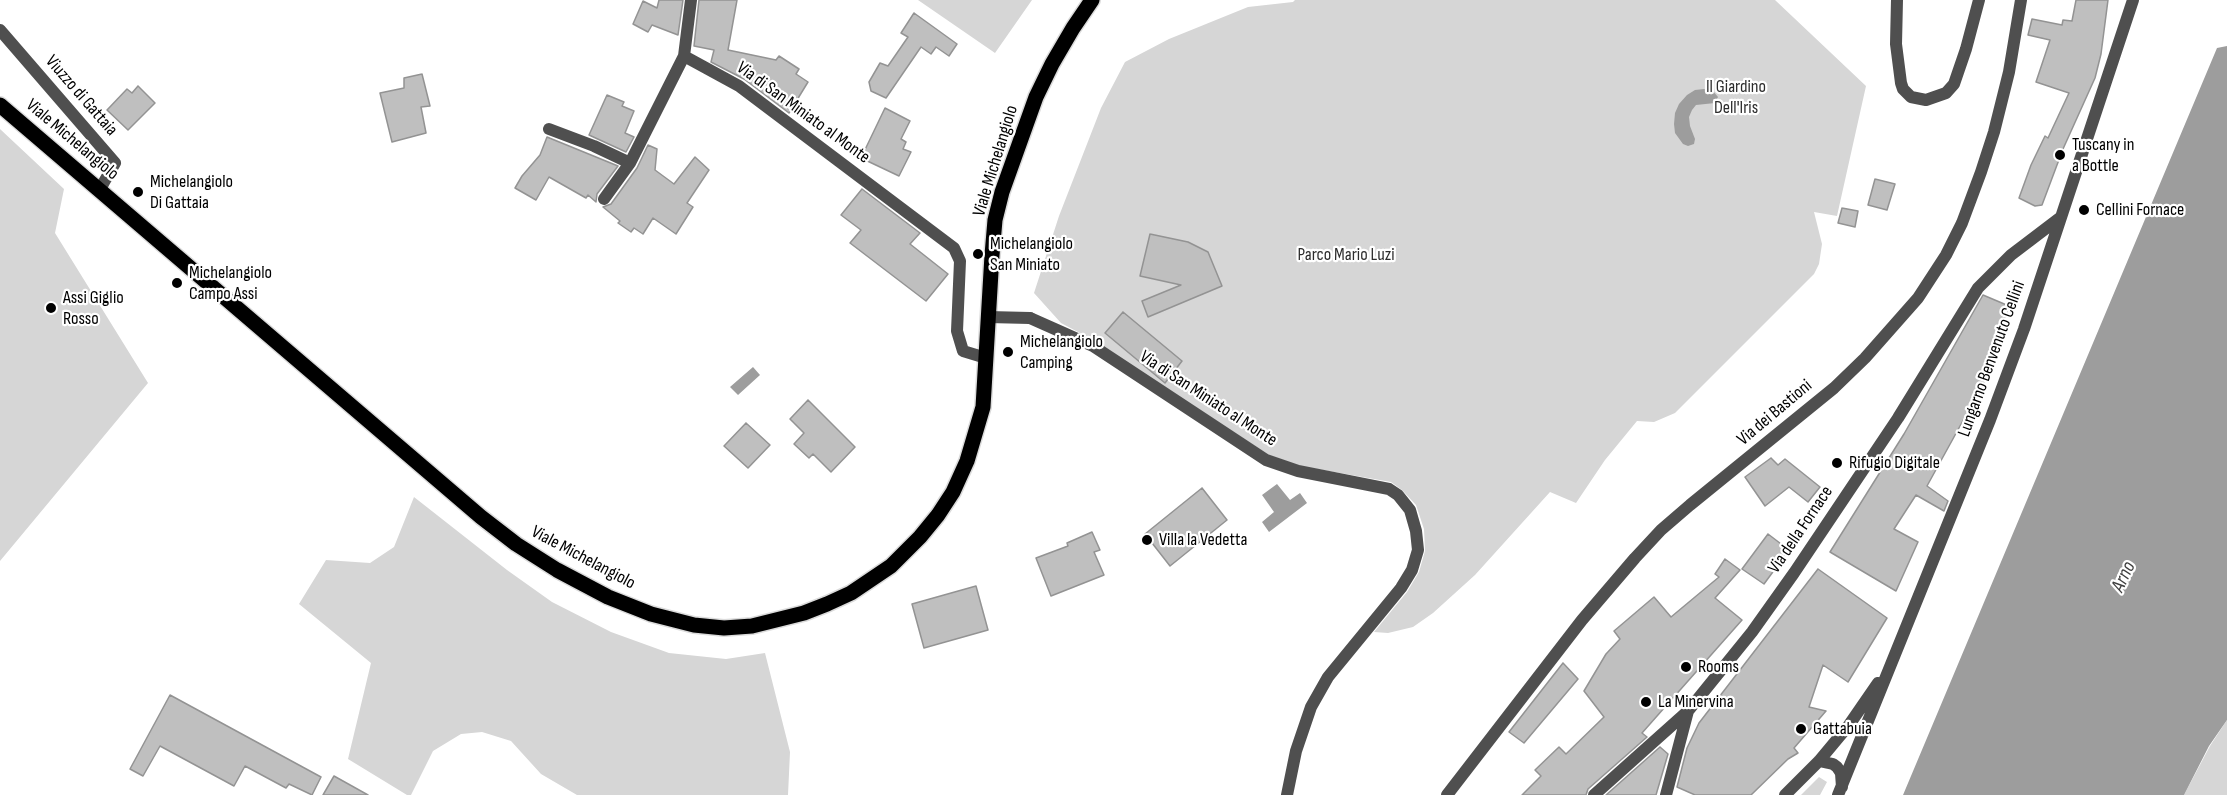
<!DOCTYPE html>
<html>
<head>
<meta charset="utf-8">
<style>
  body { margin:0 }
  canvas { display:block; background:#fff }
</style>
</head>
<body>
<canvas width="2227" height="795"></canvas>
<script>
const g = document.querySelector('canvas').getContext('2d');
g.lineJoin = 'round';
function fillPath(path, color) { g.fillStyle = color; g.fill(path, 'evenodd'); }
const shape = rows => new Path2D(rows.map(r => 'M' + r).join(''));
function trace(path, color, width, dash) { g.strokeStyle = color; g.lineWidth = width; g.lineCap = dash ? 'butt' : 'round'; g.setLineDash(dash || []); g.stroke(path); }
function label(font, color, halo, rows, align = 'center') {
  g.font = font + ' "Sofia Sans Condensed",sans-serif'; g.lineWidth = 4.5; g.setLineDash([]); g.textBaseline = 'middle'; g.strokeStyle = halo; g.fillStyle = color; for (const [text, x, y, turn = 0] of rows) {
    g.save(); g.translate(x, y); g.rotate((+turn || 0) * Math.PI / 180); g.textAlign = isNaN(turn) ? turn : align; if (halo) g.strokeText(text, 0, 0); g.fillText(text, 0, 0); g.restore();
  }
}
const green = shape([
  [918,0,1032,0,995,53],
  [1295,0,1775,0,1866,86,1837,216,1814,212,1822,244,1819,264,1814,274,1675,413,1654,422,1637,421,1605,460,1576,503,1550,492,1475,575,1433,613,1413,627,1388,633,1374,632,1407,592,1419,572,1425,551,1424,529,1416,505,1402,490,1391,482,1300,466,1269,455,1093,340,1061,323,1034,293,1059,216,1101,108,1125,62,1169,39,1248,7,1293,2],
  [0,129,64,189,55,233,148,383,0,561],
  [414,497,507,570,552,602,611,632,669,653,726,659,765,653,790,752,788,795,577,795,541,774,511,741,482,732,461,734,433,751,411,795,407,795,348,759,371,663,299,604,326,560,370,563,394,547],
  [2227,720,2227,795,2184,795,2210,746],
  [1819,777,1827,782,1820,795,1801,795]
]);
const water = shape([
  [2227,46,2227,720,2209,746,2184,795,1903,795,2217,48],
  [1704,89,1712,90,1718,97,1715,103,1696,105,1692,110,1689,117,1690,126,1695,139,1694,144,1688,146,1683,144,1675,133,1674,124,1675,113,1679,104,1687,95,1695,90],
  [753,367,760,375,738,395,730,387],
  [1277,484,1290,500,1300,493,1307,503,1269,532,1262,522,1274,512,1262,495]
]);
const building = shape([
  [659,0,683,0,678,35,652,25,648,32,633,24,643,1,657,8,659,0],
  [699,0,737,0,728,50,776,60,779,56,799,69,796,74,808,82,789,113,744,79,711,62,714,50,694,46,699,0],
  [2076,0,2108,0,2101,54,2095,78,2063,149,2042,205,2035,206,2019,198,2031,165,2045,136,2048,138,2069,93,2036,82,2050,40,2028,35,2032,19,2062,25,2063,20,2072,21,2076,0],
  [914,13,957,44,949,56,936,47,931,54,921,47,886,98,871,91,869,82,880,63,888,66,908,37,901,33,914,13],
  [422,74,430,106,421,107,426,133,392,142,380,93,404,88,404,78,422,74],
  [138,86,155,103,128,130,107,110,127,89,132,93,138,86],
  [607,95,624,102,622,106,634,111,625,133,634,137,626,152,589,135,607,95],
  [885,108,910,121,901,139,906,142,903,149,911,152,899,176,861,158,885,108],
  [547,137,618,166,597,194,596,202,588,195,586,198,549,177,536,200,515,188,522,176,540,155,547,137],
  [648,145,657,149,655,170,674,184,695,157,709,170,687,203,693,207,676,234,653,218,643,234,634,228,631,232,618,223,620,221,603,207,611,204,637,168,648,145],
  [1875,179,1895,184,1887,210,1868,205,1875,179],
  [862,189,920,233,910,244,948,274,926,301,850,243,861,230,841,215,862,189],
  [1842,208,1858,211,1855,227,1838,223,1842,208],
  [1150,234,1188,242,1208,252,1222,286,1148,317,1142,301,1181,285,1140,276,1150,234],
  [1983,295,2009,306,1972,418,1965,417,1927,486,1948,501,1944,511,1916,495,1894,529,1918,542,1896,591,1830,552,1904,434,1983,295],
  [1123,312,1182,361,1165,383,1105,333,1123,312],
  [808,400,855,447,831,472,813,454,809,458,794,444,804,433,790,419,808,400],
  [746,423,770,445,748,468,724,446,746,423],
  [1771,458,1778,465,1785,459,1820,487,1808,502,1789,487,1765,506,1745,477,1771,458],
  [1202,488,1227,520,1170,566,1145,534,1202,488],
  [1092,532,1100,550,1094,552,1104,575,1051,596,1036,558,1068,546,1067,543,1092,532],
  [1768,534,1789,550,1764,584,1742,569,1768,534],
  [1725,559,1740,570,1715,598,1742,620,1642,733,1647,737,1588,789,1586,795,1522,795,1541,776,1535,770,1559,747,1566,754,1604,717,1584,691,1606,654,1620,639,1614,631,1654,597,1671,617,1719,577,1715,574,1725,559],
  [1818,569,1887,618,1848,682,1823,665,1809,707,1826,711,1794,748,1798,753,1788,759,1751,795,1695,795,1677,787,1687,748,1699,723,1818,569],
  [976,586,988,630,924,648,912,604,976,586],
  [1563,663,1578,679,1524,743,1509,732,1563,663],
  [170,695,321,777,312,795,289,784,286,788,245,766,234,786,160,746,143,776,130,769,170,695],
  [1660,747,1668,754,1656,795,1606,795,1660,747],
  [334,776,368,795,323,795,334,776]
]);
const pedestrian = shape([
  [1030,318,1093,346,1266,460,1298,471,1389,489,1398,495,1410,510,1416,531,1418,550,1412,570,1401,588,1328,677,1311,707,1296,751,1287,795]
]);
const minor = shape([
  [691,0,684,56,739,86,954,248,960,261,957,331,963,351,986,358],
  [1897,0,1896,44,1901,83,1903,89,1911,97,1926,100,1946,93,1954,84,1966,49,1979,0],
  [0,30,115,163,100,189],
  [549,129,594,146,630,163],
  [604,199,630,163,684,56],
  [988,317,1030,318],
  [1819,761,1833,764,1837,767,1841,773,1842,787],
  [1447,795,1582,620,1635,558,1661,530,1690,505,1834,388,1865,358,1918,298,1946,255,1962,223,1981,172,1994,132,2009,72,2021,0],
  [1594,795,1688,711],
  [1666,795,1688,711,1752,632,1794,573,1898,418,1978,288,2011,255,2061,217],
  [1785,795,1819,761,1849,725,1878,683],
  [1838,795,1990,420,2024,329,2133,0]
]);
const primary = shape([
  [0,105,481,517,516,544,557,570,608,597,651,614,694,625,724,628,752,626,804,613,827,604,851,593,891,566,920,537,938,515,953,492,967,461,983,407,992,255,995,220,1002,192,1036,97,1052,64,1073,28,1092,0]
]);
const markers = [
  [2060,155,6,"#000"],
  [138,192,6,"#000"],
  [2084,210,6,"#000"],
  [978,254,6,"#000"],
  [177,283,6,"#000"],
  [51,308,6,"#000"],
  [1008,352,6,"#000"],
  [1837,463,6,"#000"],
  [1147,540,6,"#000"],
  [1686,667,6,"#000"],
  [1646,702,6,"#000"],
  [1801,729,6,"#000"]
];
const parkNames = [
  ["Il Giardino",1736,87],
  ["Dell'Iris",1736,108],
  ["Parco Mario Luzi",1346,255]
];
const streetNames = [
  ["Viuzzo di Gattaia",81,96,49],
  ["Via di San Miniato al Monte",803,113,36],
  ["Viale Michelangiolo",72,140,40],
  ["Viale Michelangiolo",996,161,-73],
  ["Lungarno Benvenuto Cellini",1992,359,-70],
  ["Via di San Miniato al Monte",1208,399,33],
  ["Via dei Bastioni",1775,413,-40],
  ["Via della Fornace",1801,530,-56],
  ["Viale Michelangiolo",583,558,28]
];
const poiNames = [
  ["Tuscany in",2072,145],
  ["a Bottle",2072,166],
  ["Michelangiolo",150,182],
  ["Di Gattaia",150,203],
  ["Cellini Fornace",2096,210],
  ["Michelangiolo",990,244],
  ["San Miniato",990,265],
  ["Michelangiolo",189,273],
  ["Campo Assi",189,294],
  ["Assi Giglio",63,298],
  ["Rosso",63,319],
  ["Michelangiolo",1020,342],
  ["Camping",1020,363],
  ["Rifugio Digitale",1849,463],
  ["Villa la Vedetta",1159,540],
  ["Rooms",1698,667],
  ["La Minervina",1658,702],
  ["Gattabuia",1813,729]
];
const waterNames = [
  ["Arno",2124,577,-65]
];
fillPath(green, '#d6d6d6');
fillPath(water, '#9d9d9d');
fillPath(building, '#bfbfbf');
trace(building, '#939393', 1.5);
trace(primary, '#dbdbdb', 18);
trace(pedestrian, '#4f4f4f', 12);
trace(minor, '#4f4f4f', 12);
trace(primary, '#000', 15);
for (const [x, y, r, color] of markers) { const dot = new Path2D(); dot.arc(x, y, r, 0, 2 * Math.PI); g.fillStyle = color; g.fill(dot); trace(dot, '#fff', 2); }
label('18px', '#2d2d2d', '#fff', parkNames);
label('18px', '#000', '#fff', streetNames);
label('18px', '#000', '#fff', poiNames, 'left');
label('italic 20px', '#3e3e3e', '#fff', waterNames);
</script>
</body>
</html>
